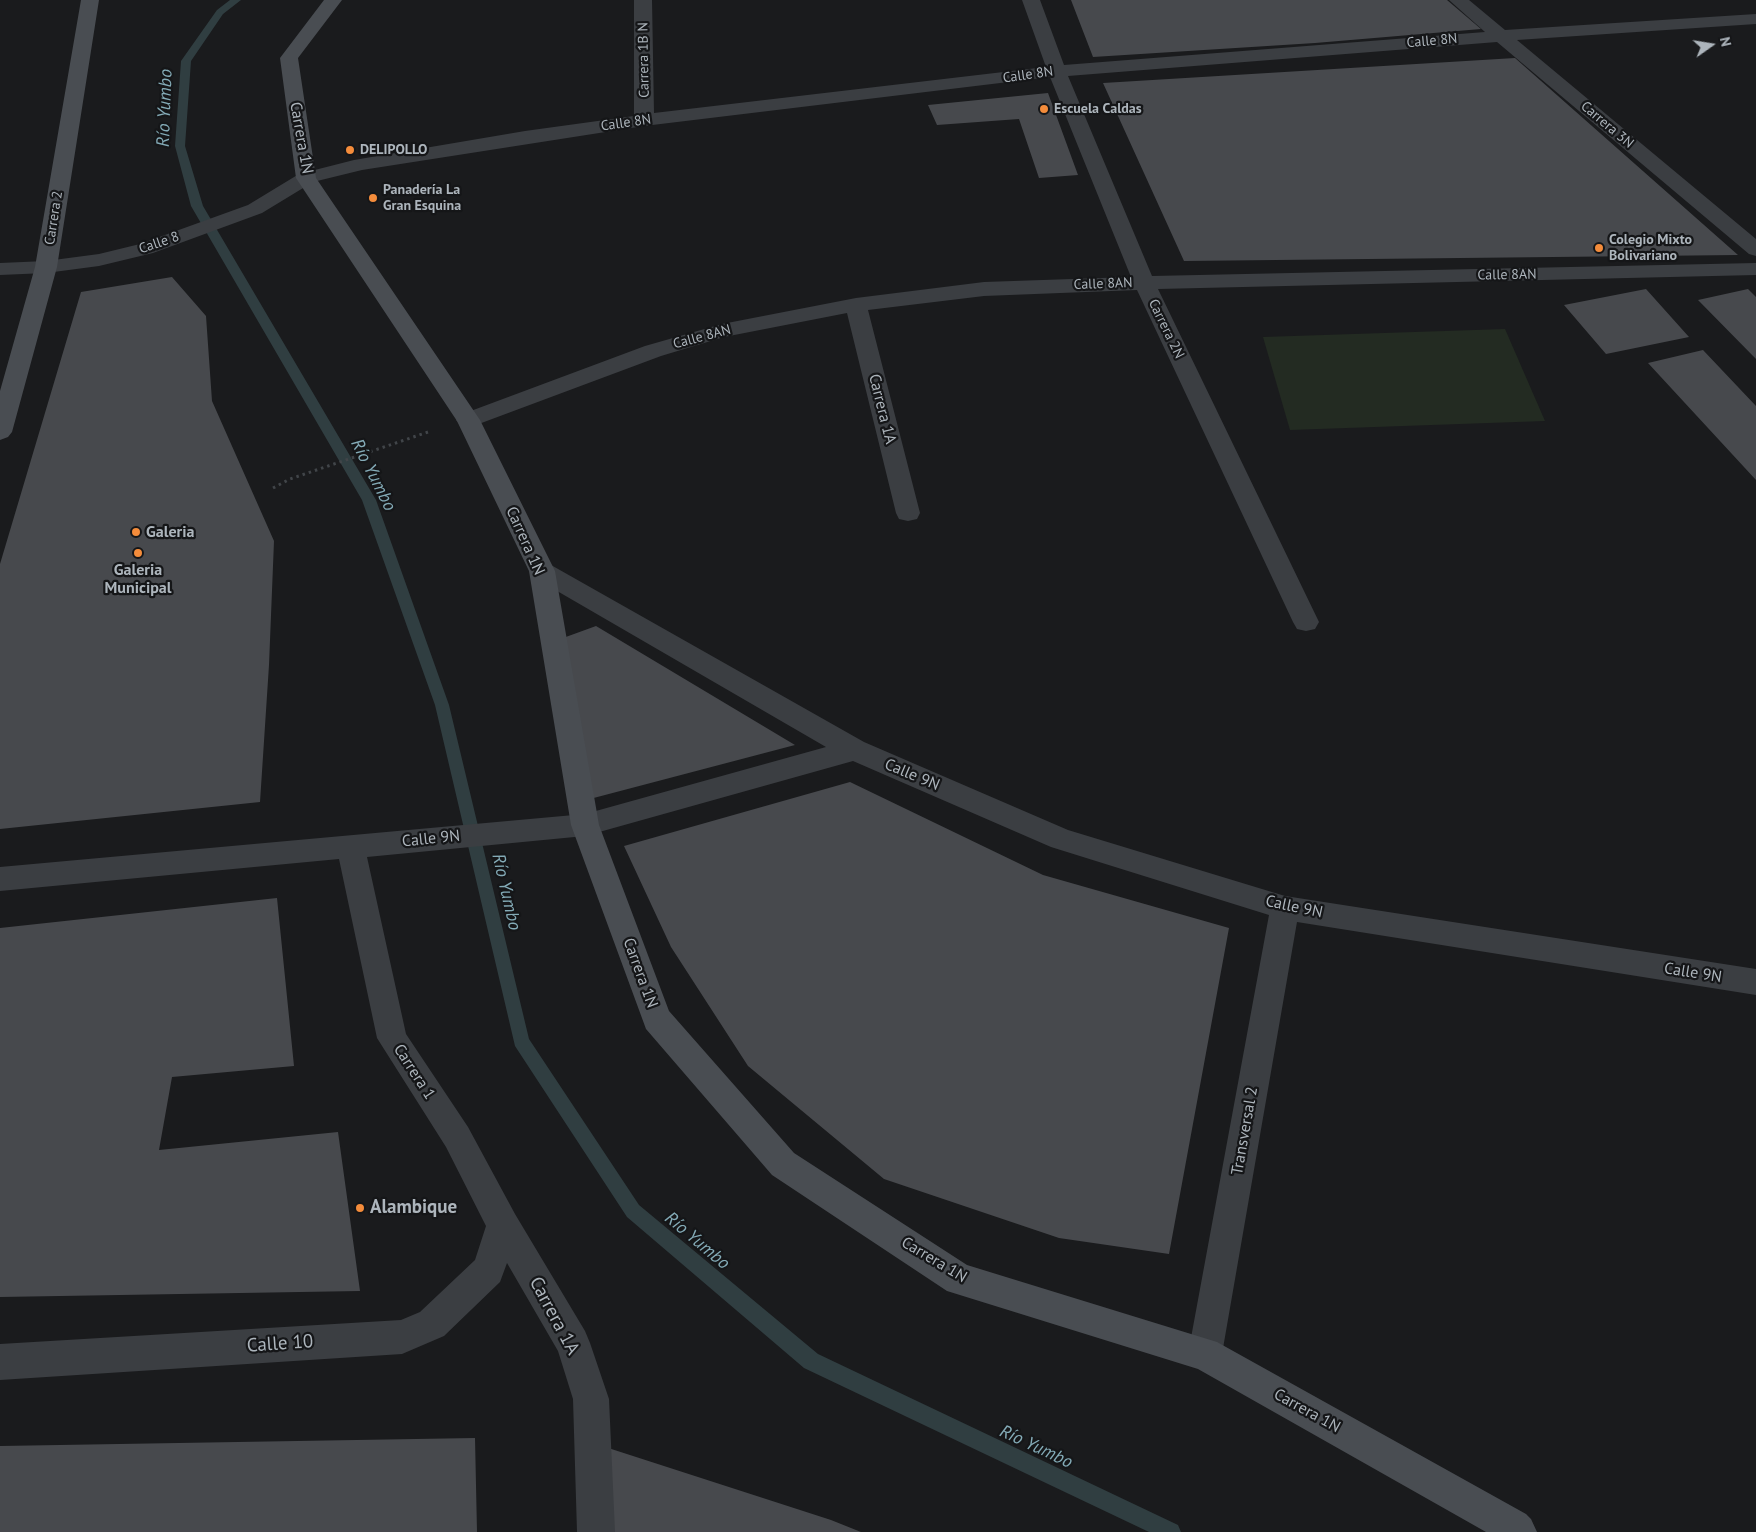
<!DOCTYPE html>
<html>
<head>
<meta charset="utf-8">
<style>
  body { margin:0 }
  #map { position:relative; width:1756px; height:1532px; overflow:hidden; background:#1a1b1d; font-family:"PT Sans",sans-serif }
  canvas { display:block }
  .north { position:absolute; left:1686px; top:20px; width:50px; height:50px; -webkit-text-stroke:4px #151618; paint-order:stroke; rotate:77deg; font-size:14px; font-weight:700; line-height:20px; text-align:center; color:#adb5bc }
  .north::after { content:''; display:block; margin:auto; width:18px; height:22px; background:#adb5bc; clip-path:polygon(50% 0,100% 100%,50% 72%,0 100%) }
</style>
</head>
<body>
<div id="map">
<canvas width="1756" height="1532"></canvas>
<div class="north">N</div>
</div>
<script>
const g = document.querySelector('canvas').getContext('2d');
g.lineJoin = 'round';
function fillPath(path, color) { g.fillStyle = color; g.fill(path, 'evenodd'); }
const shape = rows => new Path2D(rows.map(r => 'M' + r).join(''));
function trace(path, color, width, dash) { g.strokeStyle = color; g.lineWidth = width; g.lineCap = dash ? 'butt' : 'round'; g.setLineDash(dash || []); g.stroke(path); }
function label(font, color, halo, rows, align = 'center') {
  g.font = font + ' "PT Sans",sans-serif'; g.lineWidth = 4.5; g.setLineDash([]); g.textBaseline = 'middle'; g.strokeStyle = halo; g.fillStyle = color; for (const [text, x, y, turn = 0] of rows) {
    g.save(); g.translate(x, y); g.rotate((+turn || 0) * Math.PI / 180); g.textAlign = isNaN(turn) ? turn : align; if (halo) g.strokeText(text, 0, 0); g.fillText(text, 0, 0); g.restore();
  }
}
const green = shape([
  [1505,329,1545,421,1290,430,1263,337]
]);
const stream = shape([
  [230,0,241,0,223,14,191,61,185,146,203,206,376,500,449,705,529,1039,639,1205,818,1354,1178,1525,1181,1532,1149,1532,804,1368,627,1217,515,1046,435,705,362,500,191,206,175,146,181,61,217,10,230,0]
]);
const building = shape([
  [1071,0,1447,0,1481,29,1315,43,1093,57],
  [1515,58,1738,255,1184,261,1103,83],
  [1048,93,1078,175,1039,178,1019,119,937,125,928,105],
  [172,277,206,316,212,401,274,541,269,665,260,802,0,829,0,564,81,292],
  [1646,289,1689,337,1606,354,1564,305],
  [1748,289,1756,297,1756,359,1698,300],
  [1703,350,1756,406,1756,480,1648,363],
  [596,626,795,745,586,800,563,638],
  [850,782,1043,875,1229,928,1169,1254,1059,1238,884,1179,748,1066,671,947,624,846],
  [277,898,294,1066,172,1077,159,1150,338,1132,360,1291,0,1297,0,928],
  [475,1438,477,1532,0,1532,0,1446],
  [599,1445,831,1520,861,1532,609,1532]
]);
const path = shape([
  [273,488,290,479,431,431]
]);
const street = shape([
  [634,0,652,0,654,113,1046,67,1022,0,1040,0,1064,65,1485,32,1449,0,1469,0,1505,30,1756,14,1756,24,1517,40,1756,239,1756,256,1749,254,1497,42,1068,76,1152,276,1756,263,1756,275,1158,289,1319,622,1315,629,1306,631,1297,629,1293,622,1137,290,984,296,868,310,920,513,917,519,908,521,899,519,896,513,847,313,724,337,661,356,468,428,460,425,456,420,460,415,645,346,722,324,856,298,984,282,1131,277,1050,77,644,126,362,170,313,182,262,213,153,253,99,266,46,273,0,275,0,263,46,261,99,254,140,244,248,205,299,174,354,160,525,131,634,116,634,0],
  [542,562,551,565,864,742,1068,830,1285,896,1756,969,1756,995,1297,922,1222,1354,1217,1366,1205,1371,1193,1366,1188,1354,1269,915,1051,847,853,761,585,836,367,857,406,1034,468,1127,515,1214,585,1331,590,1343,609,1399,615,1532,577,1532,573,1399,558,1351,507,1263,500,1282,444,1336,402,1354,0,1380,0,1344,401,1320,420,1312,475,1260,486,1226,446,1147,377,1038,339,859,0,891,0,867,585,814,826,747,533,577,529,571,533,565,542,562]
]);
const secondary = shape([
  [81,0,99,0,57,267,12,432,8,437,0,440,0,391,35,267,81,0],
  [324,0,342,0,298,58,316,178,480,420,555,571,599,825,669,1011,794,1153,967,1265,1217,1342,1526,1514,1531,1519,1537,1532,1486,1532,1198,1369,947,1291,772,1175,646,1029,571,825,529,571,457,421,296,178,280,58,324,0]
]);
const markers = [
  [1044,109,5,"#f48c3b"],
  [350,150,5,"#f48c3b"],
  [373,198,5,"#f48c3b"],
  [1599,248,5,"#f48c3b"],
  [136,532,5,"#f48c3b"],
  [138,553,5,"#f48c3b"],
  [360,1208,5,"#f48c3b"]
];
const farStreetnames = [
  ["Calle 8N",1432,41,-5],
  ["Carrera 1B N",644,60,-91],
  ["Calle 8N",1028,75,-8],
  ["Calle 8N",626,123,-8],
  ["Carrera 3N",1607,125,40],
  ["Carrera 2",54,218,-81],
  ["Calle 8",159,243,-19],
  ["Calle 8AN",1507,275,-1],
  ["Calle 8AN",1103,284,-2],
  ["Carrera 2N",1166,329,64],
  ["Calle 8AN",702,337,-15]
];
const farPoinames = [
  ["Escuela Caldas",1054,109],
  ["DELIPOLLO",360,150],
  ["Panadería La",383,190],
  ["Gran Esquina",383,206],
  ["Colegio Mixto",1609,240],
  ["Bolivariano",1609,256]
];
const streetNames = [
  ["Carrera 1N",301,138,80],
  ["Carrera 1A",882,409,76],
  ["Carrera 1N",525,541,66],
  ["Calle 9N",912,775,23],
  ["Calle 9N",431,839,-6],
  ["Calle 9N",1294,907,12],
  ["Carrera 1N",640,973,70],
  ["Calle 9N",1693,973,9],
  ["Carrera 1",414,1072,57],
  ["Transversal 2",1245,1131,-80],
  ["Carrera 1N",934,1260,31],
  ["Carrera 1N",1307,1411,29]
];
const poiNames = [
  ["Galeria",146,532],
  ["Galeria",138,570,"center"],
  ["Municipal",138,588,"center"]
];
const waterNames = [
  ["Río Yumbo",165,108,-88],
  ["Río Yumbo",373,475,63],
  ["Río Yumbo",506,892,77],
  ["Río Yumbo",697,1241,40],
  ["Río Yumbo",1036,1447,25]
];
const nearPoinames = [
  ["Alambique",370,1208]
];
const nearStreetnames = [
  ["Carrera 1A",554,1316,62],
  ["Calle 10",280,1344,-4]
];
fillPath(green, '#232b22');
fillPath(stream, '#303e41');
fillPath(building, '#47494d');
trace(path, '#414549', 3, [2.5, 4]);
fillPath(street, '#3b3e42');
fillPath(secondary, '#494d52');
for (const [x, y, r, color] of markers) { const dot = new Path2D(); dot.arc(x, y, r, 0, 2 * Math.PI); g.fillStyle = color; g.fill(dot); trace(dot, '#151618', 2); }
label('14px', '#adb5bc', '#151618', farStreetnames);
label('bold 14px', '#adb5bc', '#151618', farPoinames, 'left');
label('16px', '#adb5bc', '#151618', streetNames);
label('bold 16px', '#adb5bc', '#151618', poiNames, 'left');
label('italic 18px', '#84abb7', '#151618', waterNames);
label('bold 19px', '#adb5bc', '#151618', nearPoinames, 'left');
label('19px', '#adb5bc', '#151618', nearStreetnames);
</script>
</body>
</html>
